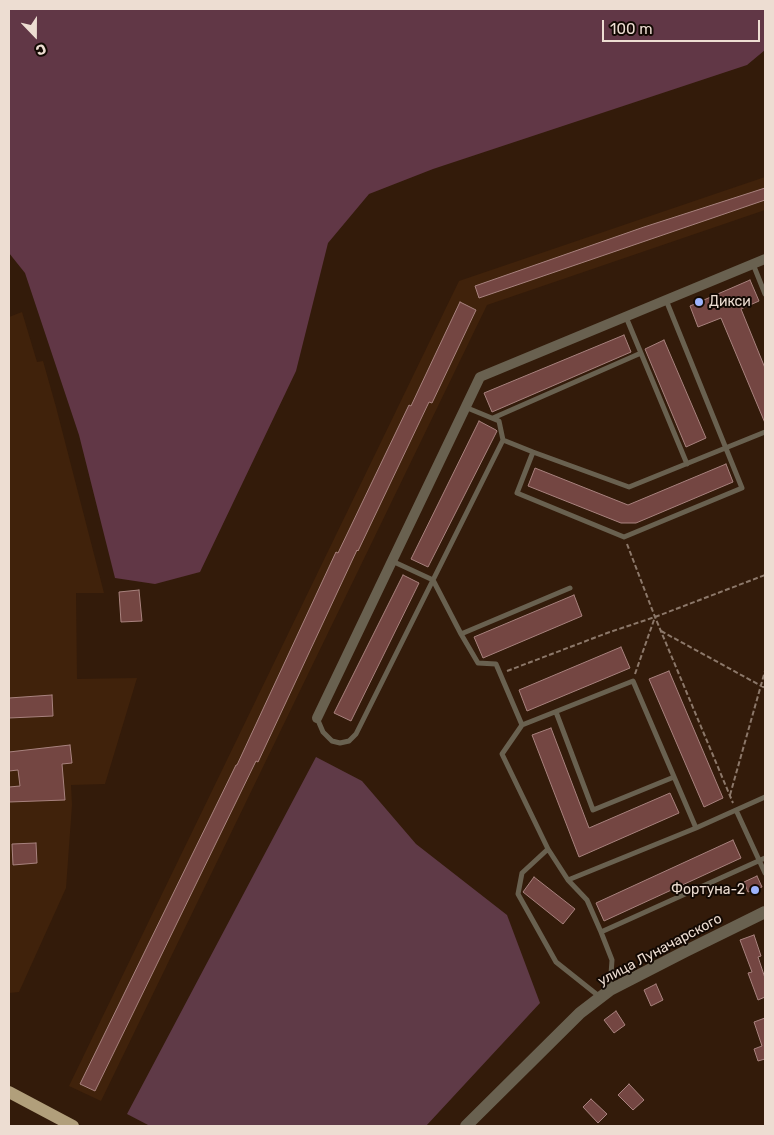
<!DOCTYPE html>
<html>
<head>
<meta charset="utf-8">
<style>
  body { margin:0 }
  #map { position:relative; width:774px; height:1135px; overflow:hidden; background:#331b0a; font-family:Rubik,sans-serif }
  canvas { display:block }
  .frame { position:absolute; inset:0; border:10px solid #edddd2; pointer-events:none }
  .north { position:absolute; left:10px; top:10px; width:50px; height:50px; -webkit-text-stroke:4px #130903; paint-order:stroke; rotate:158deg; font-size:14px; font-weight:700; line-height:20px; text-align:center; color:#edddd2 }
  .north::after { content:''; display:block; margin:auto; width:18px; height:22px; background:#edddd2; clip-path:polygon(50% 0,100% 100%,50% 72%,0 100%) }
  .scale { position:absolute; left:602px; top:20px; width:158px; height:22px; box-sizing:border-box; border:2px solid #edddd2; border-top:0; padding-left:6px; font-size:15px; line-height:18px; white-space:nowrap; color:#edddd2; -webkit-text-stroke:4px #130903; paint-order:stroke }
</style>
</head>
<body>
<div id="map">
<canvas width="774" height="1135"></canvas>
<div class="frame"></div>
<div class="north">С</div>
<div class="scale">100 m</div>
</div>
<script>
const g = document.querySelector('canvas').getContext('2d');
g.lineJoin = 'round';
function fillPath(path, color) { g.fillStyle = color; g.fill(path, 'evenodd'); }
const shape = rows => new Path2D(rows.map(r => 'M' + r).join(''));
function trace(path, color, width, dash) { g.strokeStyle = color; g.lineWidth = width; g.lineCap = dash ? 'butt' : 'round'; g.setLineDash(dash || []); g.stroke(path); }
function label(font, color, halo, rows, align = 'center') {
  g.font = font + ' Rubik,sans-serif'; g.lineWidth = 4; g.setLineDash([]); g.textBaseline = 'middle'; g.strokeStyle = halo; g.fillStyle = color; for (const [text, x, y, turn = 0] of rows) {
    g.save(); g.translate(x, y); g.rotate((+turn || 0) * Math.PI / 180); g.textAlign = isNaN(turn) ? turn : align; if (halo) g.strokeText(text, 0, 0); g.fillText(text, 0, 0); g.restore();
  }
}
const built = shape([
  [765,177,765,210,487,305,101,1101,69,1086,459,281],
  [22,312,37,362,43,361,56,407,104,593,76,593,77,679,137,678,105,784,71,785,72,805,66,888,19,992,9,993,9,317]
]);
const green = shape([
  [316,757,362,781,416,844,507,915,540,1003,426,1126,150,1126,127,1114]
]);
const forest = shape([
  [9,9,765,9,765,50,747,65,433,169,369,194,328,243,296,371,200,572,155,584,115,578,79,435,25,273,9,253]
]);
const building = shape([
  [765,188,765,200,479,298,475,286,644,227,765,188],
  [750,280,759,301,741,309,765,368,765,423,721,318,698,327,690,306,750,280],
  [460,302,476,310,432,403,429,402,358,551,357,550,258,762,256,761,95,1091,80,1084,236,765,237,765,336,552,338,553,409,405,411,406,460,302],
  [624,335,631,352,492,412,484,393,624,335],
  [664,340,706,438,686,447,645,349,664,340],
  [479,421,496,430,497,431,428,567,411,559,479,421],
  [726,464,733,482,636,523,621,523,528,486,535,468,628,505,726,464],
  [403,575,419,583,351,721,334,713,403,575],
  [139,590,142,621,121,622,119,592,139,590],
  [574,595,582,616,483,658,474,637,574,595],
  [621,647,630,668,527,711,519,690,621,647],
  [669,671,723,798,704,807,649,679,669,671],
  [52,695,53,716,9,718,9,698,52,695],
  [551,728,589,828,670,793,679,813,579,857,532,735,551,728],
  [70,745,72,763,62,764,65,800,9,802,9,787,20,786,18,770,9,771,9,752,70,745],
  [733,840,741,858,604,921,596,903,733,840],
  [36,843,37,863,13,865,12,844,36,843],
  [757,876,762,887,748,892,744,882,757,876],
  [534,877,575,909,563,924,523,892,534,877],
  [754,935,761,956,758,957,765,978,765,997,758,1000,748,973,752,972,740,940,754,935],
  [656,984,663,1000,651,1006,644,990,656,984],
  [616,1011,625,1025,614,1033,604,1020,616,1011],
  [765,1018,765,1059,758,1061,754,1049,762,1046,754,1022,765,1018],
  [629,1084,644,1100,633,1110,618,1095,629,1084],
  [591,1099,607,1114,598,1123,583,1107,591,1099]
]);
const path = shape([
  [627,544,655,617,733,803],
  [661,631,765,688],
  [507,671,607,633,655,617,765,575],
  [635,674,655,617],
  [730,795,765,671]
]);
const service = shape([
  [753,264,765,294],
  [626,317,687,464],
  [465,407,499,421,503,440,533,452,629,487,765,432],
  [493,418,641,353],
  [533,452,517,493,624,537,742,488,666,300],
  [392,561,433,580,461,634,478,663,496,664,522,725],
  [461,634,570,588],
  [556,712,593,810,674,777],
  [317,718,323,732,332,741,340,743,349,741,356,734,503,440],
  [736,810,759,860,765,873],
  [548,849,522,873,518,894,556,962,600,997],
  [568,880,696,828],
  [601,932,587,900,568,880,548,849,502,754,522,725,633,681,696,828,765,797],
  [610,989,612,960,601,932,765,858]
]);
const minor = shape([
  [317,718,480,377,765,259]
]);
const tertiary = shape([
  [466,1126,580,1013,610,990,686,951,765,912]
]);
const primary = shape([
  [9,1092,73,1126]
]);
const markers = [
  [699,302,5,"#9db4fd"],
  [755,890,5,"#9db4fd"]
];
const poiNames = [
  ["Дикси",709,302],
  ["Фортуна-2",745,890,"right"]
];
const streetNames = [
  ["улица Луначарского",660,950,-28]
];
fillPath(built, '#40220b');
fillPath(green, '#5f3a47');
fillPath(forest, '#613746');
fillPath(building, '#744642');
trace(building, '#a8827e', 1);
trace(path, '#8c786a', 2, [5, 2.5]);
trace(service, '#696150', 5);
trace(minor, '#696150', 10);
trace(tertiary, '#696150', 12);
trace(primary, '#b19f7b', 12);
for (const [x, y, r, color] of markers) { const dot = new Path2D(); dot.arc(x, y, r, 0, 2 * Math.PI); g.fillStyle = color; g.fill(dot); trace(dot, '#130903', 2); }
label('14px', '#edddd2', '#130903', poiNames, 'left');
label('14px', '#edddd2', '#130903', streetNames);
</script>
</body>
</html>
